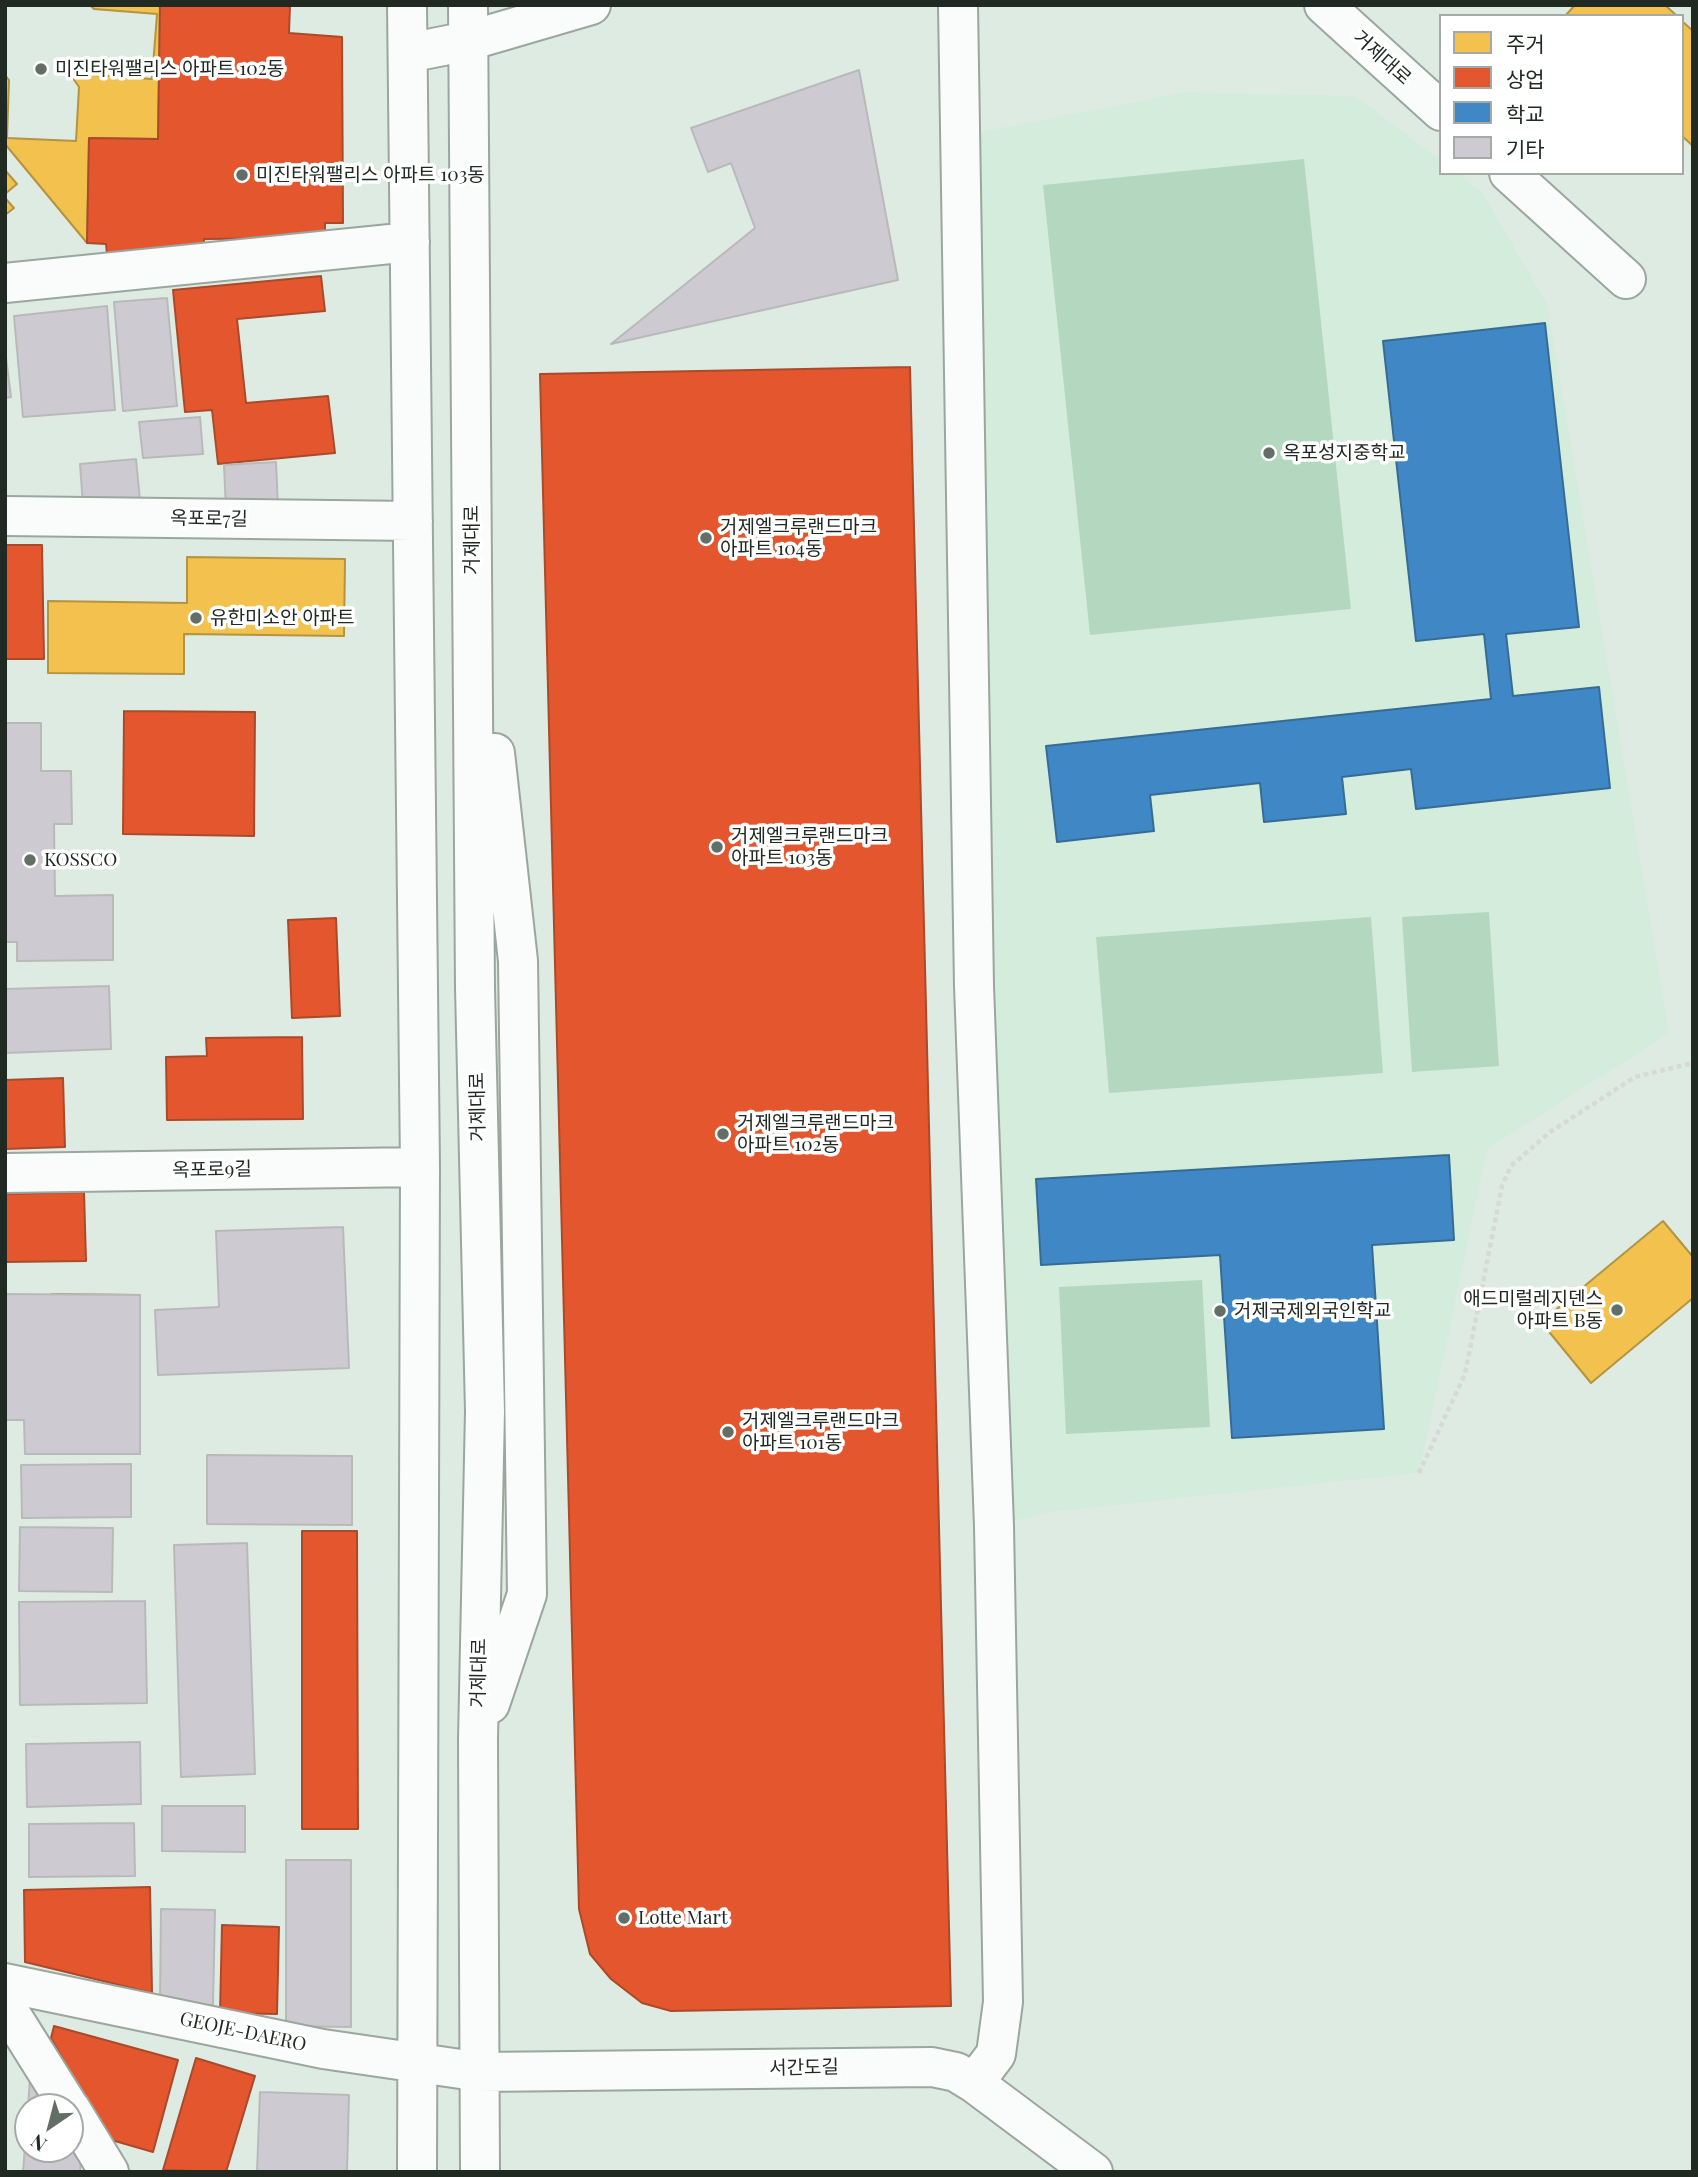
<!DOCTYPE html>
<html>
<head>
<meta charset="utf-8">
<style>
  body { margin:0 }
  #map { position:relative; width:1698px; height:2177px; overflow:hidden; background:#deebe2; font-family:"Playfair Display","Noto Sans KR",serif }
  canvas { display:block }
  .frame { position:absolute; inset:0; border:7px solid #202a23; pointer-events:none }
  .legend { position:absolute; left:1439px; top:14px; width:245px; height:161px; box-sizing:border-box; background:#fff; border:2px solid #a6aaa7; margin:0; padding:9px 12px; list-style:none; font-size:21px; color:#202a23 }
  .legend li { display:flex; align-items:center; gap:14px; height:35px }
  .legend b { width:35px; border:2px solid #a6aaa7 }
  .north { position:absolute; left:14px; top:2093px; width:70px; height:70px; box-sizing:border-box; background:#fff; border:2px solid #a6aaa7; border-radius:50%; rotate:215deg; font-size:19px; font-weight:700; line-height:28px; text-align:center; color:#202a23 }
  .north::after { content:''; display:block; margin:auto; width:24px; height:32px; background:#626e66; clip-path:polygon(50% 0,100% 100%,50% 72%,0 100%) }
</style>
</head>
<body>
<div id="map">
<canvas width="1698" height="2177"></canvas>
<div class="frame"></div>
<ul class="legend">
<li><b style="height:19px;background:#f2c14e"></b>주거</li>
<li><b style="height:19px;background:#e4572e"></b>상업</li>
<li><b style="height:19px;background:#3f88c5"></b>학교</li>
<li><b style="height:19px;background:#cecad2"></b>기타</li>
</ul>
<div class="north">N</div>
</div>
<script>
const g = document.querySelector('canvas').getContext('2d');
g.lineJoin = 'round';
function fillPath(path, color) { g.fillStyle = color; g.fill(path, 'evenodd'); }
const shape = rows => new Path2D(rows.map(r => 'M' + r).join(''));
function trace(path, color, width, dash) { g.strokeStyle = color; g.lineWidth = width; g.lineCap = dash ? 'butt' : 'round'; g.setLineDash(dash || []); g.stroke(path); }
function label(font, color, halo, rows, align = 'center') {
  g.font = font + ' "Playfair Display","Noto Sans KR",serif'; g.lineWidth = 7; g.setLineDash([]); g.textBaseline = 'middle'; g.strokeStyle = halo; g.fillStyle = color; for (const [text, x, y, turn = 0] of rows) {
    g.save(); g.translate(x, y); g.rotate((+turn || 0) * Math.PI / 180); g.textAlign = isNaN(turn) ? turn : align; if (halo) g.strokeText(text, 0, 0); g.fillText(text, 0, 0); g.restore();
  }
}
const built = shape([
  [1187,92,1355,96,1441,161,1441,173,1457,173,1482,192,1547,304,1669,1033,1487,1149,1419,1473,1049,1512,994,1526,960,136]
]);
const green = shape([
  [1304,159,1351,609,1090,635,1043,185],
  [1489,912,1499,1066,1412,1072,1402,917],
  [1371,917,1383,1073,1109,1093,1096,937],
  [1202,1280,1210,1427,1066,1434,1059,1287]
]);
const homes = shape([
  [5,5,160,5,158,139,89,138,87,243,5,144,5,5],
  [5,5,90,5,94,9,157,14,152,79,92,75,84,64,70,74,79,87,76,141,7,138,9,80,5,75,5,5],
  [205,5,284,5,283,24,249,21,249,34,215,32,216,22,204,21,205,5],
  [1575,5,1665,5,1677,16,1565,16,1575,5],
  [1682,21,1693,31,1693,146,1682,136,1682,21],
  [315,71,317,233,250,233,250,198,220,198,167,246,154,233,154,252,117,251,119,190,152,191,184,159,161,137,203,95,225,118,247,118,247,72,315,71],
  [5,170,17,184,5,194,5,170],
  [5,198,14,208,5,215,5,198],
  [724,420,829,523,779,574,788,650,714,659,704,578,678,552,597,556,593,477,672,474,724,420],
  [187,557,345,559,344,636,184,634,184,674,48,673,48,601,187,603,187,557],
  [735,729,841,832,791,884,800,960,726,968,715,887,689,861,608,865,605,786,683,783,735,729],
  [741,1017,846,1120,797,1171,806,1246,731,1256,721,1174,695,1148,614,1152,610,1073,689,1070,741,1017],
  [1663,1221,1693,1257,1693,1298,1591,1383,1541,1322,1663,1221],
  [52,1294,140,1295,140,1454,52,1454,52,1294],
  [746,1315,852,1418,802,1469,811,1544,737,1554,726,1472,700,1446,619,1450,616,1371,694,1368,746,1315]
]);
const shops = shape([
  [160,5,290,5,289,33,342,37,343,223,325,223,325,238,204,239,203,255,107,254,106,244,87,243,89,138,158,139,160,5],
  [321,276,325,311,237,319,246,403,328,396,335,453,218,464,212,410,185,412,173,290,321,276],
  [910,367,951,2006,671,2011,642,2003,611,1979,590,1954,579,1909,540,374,910,367],
  [5,545,42,545,44,659,5,659,5,545],
  [124,711,255,712,254,836,123,834,124,711],
  [336,918,340,1016,292,1018,288,920,336,918],
  [302,1037,303,1119,167,1120,166,1057,207,1056,206,1038,302,1037],
  [63,1078,65,1147,5,1149,5,1080,63,1078],
  [84,1192,86,1261,5,1262,5,1194,84,1192],
  [302,1531,357,1531,358,1829,302,1829,302,1531],
  [150,1887,152,1993,25,1962,24,1890,150,1887],
  [222,1925,279,1927,277,2014,220,2013,222,1925],
  [54,2026,178,2060,153,2152,108,2139,51,2038,54,2026],
  [196,2058,255,2076,226,2172,163,2170,196,2058]
]);
const schools = shape([
  [1545,323,1579,627,1506,634,1513,696,1599,687,1610,788,1416,809,1411,769,1342,777,1346,814,1264,822,1260,783,1150,795,1154,831,1057,842,1046,746,1491,699,1484,634,1416,641,1383,341,1545,323],
  [1449,1155,1454,1240,1372,1245,1384,1429,1232,1438,1220,1255,1041,1265,1036,1179,1449,1155]
]);
const building = shape([
  [859,70,898,280,611,344,755,228,731,163,708,172,691,128,859,70],
  [167,298,177,406,123,411,114,302,167,298],
  [107,306,115,410,23,417,14,316,107,306],
  [5,350,11,397,5,398,5,350],
  [200,417,203,454,143,458,139,422,200,417],
  [136,459,140,500,83,505,80,464,136,459],
  [276,462,278,507,226,510,224,465,276,462],
  [5,723,41,723,41,771,71,771,72,824,54,824,55,896,113,895,113,960,17,961,17,942,5,942,5,723],
  [109,986,111,1049,5,1053,5,989,109,986],
  [343,1227,349,1368,158,1375,155,1310,219,1307,216,1231,343,1227],
  [5,1294,140,1295,140,1454,25,1454,24,1420,5,1420,5,1294],
  [207,1455,352,1456,352,1525,207,1524,207,1455],
  [131,1464,131,1517,22,1518,21,1465,131,1464],
  [20,1527,113,1528,112,1592,19,1591,20,1527],
  [247,1543,255,1774,181,1777,174,1545,247,1543],
  [145,1601,147,1703,20,1705,19,1602,145,1601],
  [140,1742,141,1804,27,1807,26,1744,140,1742],
  [162,1806,245,1806,245,1852,162,1851,162,1806],
  [134,1823,135,1876,29,1877,29,1824,134,1823],
  [286,1860,351,1860,351,2027,286,2026,286,1860],
  [161,1909,215,1910,213,2005,160,2004,161,1909],
  [30,2078,50,2107,28,2107,30,2078],
  [260,2092,349,2095,347,2172,257,2172,260,2092],
  [28,2109,28,2149,70,2149,70,2137,81,2153,80,2172,23,2172,28,2109]
]);
const path = shape([
  [1419,1473,1465,1374,1502,1186,1511,1166,1550,1132,1635,1077,1693,1063]
]);
const minor = shape([
  [407,5,420,1167,417,2172],
  [468,5,475,988,485,1411,478,1739,480,2172],
  [958,5,974,986,994,1526,1003,2002,996,2054,974,2083],
  [1324,5,1441,111],
  [408,53,468,41,591,5],
  [1509,173,1626,279],
  [5,283,410,242],
  [5,516,413,521],
  [5,1173,420,1167],
  [490,1704,527,1594,518,961,495,753],
  [5,1983,323,2049,481,2072,932,2067,956,2072,974,2083,1093,2172],
  [5,2005,69,2107],
  [70,2108,109,2172]
]);
const markers = [
  [41,69,7,"#626e66"],
  [242,175,7,"#626e66"],
  [1269,453,7,"#626e66"],
  [706,538,7,"#626e66"],
  [196,618,7,"#626e66"],
  [717,847,7,"#626e66"],
  [30,860,7,"#626e66"],
  [723,1134,7,"#626e66"],
  [1617,1310,7,"#626e66"],
  [1220,1311,7,"#626e66"],
  [728,1432,7,"#626e66"],
  [624,1918,7,"#626e66"]
];
const streetNames = [
  ["거제대로",1382,58,42],
  ["옥포로7길",209,519,1],
  ["거제대로",472,540,-90],
  ["거제대로",478,1107,-91],
  ["옥포로9길",212,1170,-1],
  ["거제대로",479,1673,-89],
  ["GEOJE-DAERO",243,2032,12],
  ["서간도길",804,2068,-1]
];
const poiNames = [
  ["미진타워팰리스 아파트 102동",55,69],
  ["미진타워팰리스 아파트 103동",256,175],
  ["옥포성지중학교",1283,453],
  ["거제엘크루랜드마크",720,527],
  ["아파트 104동",720,549],
  ["유한미소안 아파트",210,618],
  ["거제엘크루랜드마크",731,836],
  ["아파트 103동",731,858],
  ["KOSSCO",44,860],
  ["거제엘크루랜드마크",737,1123],
  ["아파트 102동",737,1145],
  ["애드미럴레지덴스",1603,1299,"right"],
  ["아파트 B동",1603,1321,"right"],
  ["거제국제외국인학교",1234,1311],
  ["거제엘크루랜드마크",742,1421],
  ["아파트 101동",742,1443],
  ["Lotte Mart",638,1918]
];
fillPath(built, '#d4ecdb');
fillPath(green, '#b4d8bf');
fillPath(homes, '#f2c14e');
trace(homes, '#b39441', 2);
fillPath(shops, '#e4572e');
trace(shops, '#a94a2b', 2);
fillPath(schools, '#3f88c5');
trace(schools, '#366c94', 2);
fillPath(building, '#cecad2');
trace(building, '#b8baba', 2);
trace(minor, '#9ba69e', 42);
trace(path, '#d6d9d7', 4.5, [5, 3.5]);
trace(minor, '#fafcfb', 38);
for (const [x, y, r, color] of markers) { const dot = new Path2D(); dot.arc(x, y, r, 0, 2 * Math.PI); g.fillStyle = color; g.fill(dot); trace(dot, '#fff', 2.5); }
label('19px', '#202a23', '#fff', streetNames);
label('19px', '#202a23', '#fff', poiNames, 'left');
</script>
</body>
</html>
